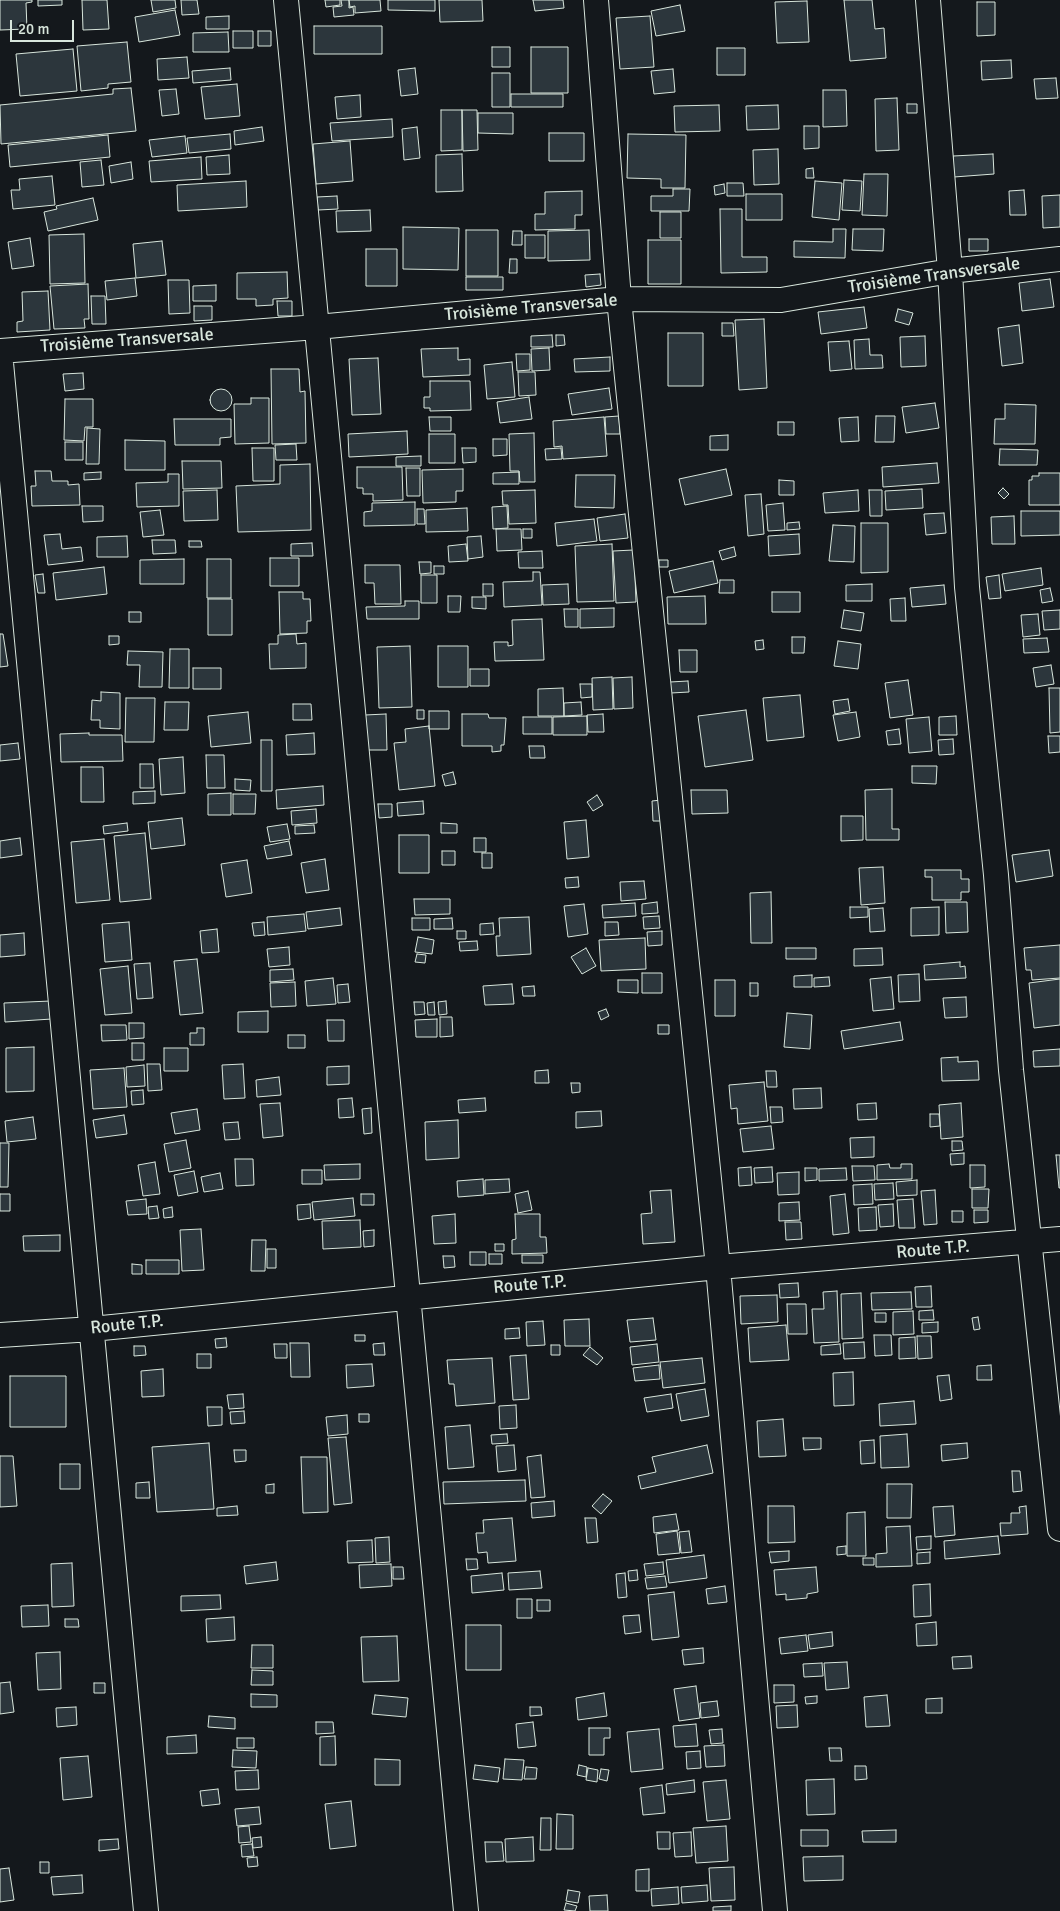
<!DOCTYPE html>
<html>
<head>
<meta charset="utf-8">
<style>
  body { margin:0 }
  #map { position:relative; width:1060px; height:1911px; overflow:hidden; background:#14181c; font-family:Signika,sans-serif }
  canvas { display:block }
  .scale { position:absolute; left:10px; top:20px; width:64px; height:22px; box-sizing:border-box; border:2px solid #d8e6dc; border-top:0; padding-left:6px; font-size:15px; line-height:18px; white-space:nowrap; color:#d8e6dc; -webkit-text-stroke:4px #14181c; paint-order:stroke }
</style>
</head>
<body>
<div id="map">
<canvas width="1060" height="1911"></canvas>
<div class="scale">20 m</div>
</div>
<script>
const g = document.querySelector('canvas').getContext('2d');
g.lineJoin = 'round';
function fillPath(path, color) { g.fillStyle = color; g.fill(path, 'evenodd'); }
const shape = rows => new Path2D(rows.map(r => 'M' + r).join(''));
function trace(path, color, width, dash) { g.strokeStyle = color; g.lineWidth = width; g.lineCap = dash ? 'butt' : 'round'; g.setLineDash(dash || []); g.stroke(path); }
function label(font, color, halo, rows, align = 'center') {
  g.font = font + ' Signika,sans-serif'; g.lineWidth = 4; g.setLineDash([]); g.textBaseline = 'middle'; g.strokeStyle = halo; g.fillStyle = color; for (const [text, x, y, turn = 0] of rows) {
    g.save(); g.translate(x, y); g.rotate((+turn || 0) * Math.PI / 180); g.textAlign = isNaN(turn) ? turn : align; if (halo) g.strokeText(text, 0, 0); g.fillText(text, 0, 0); g.restore();
  }
}
const building = shape([
  [0,0,32,0,32,2,26,3,27,29,0,30,0,0],
  [38,0,62,0,62,5,38,6,38,0],
  [82,0,107,0,109,29,83,30,82,0],
  [151,0,175,0,176,8,153,12,151,0],
  [181,0,197,0,199,14,182,15,181,0],
  [325,0,340,0,340,5,326,7,325,0],
  [341,0,349,0,349,8,353,7,354,15,334,17,333,7,342,6,341,0],
  [349,0,380,0,381,11,355,13,355,6,350,7,349,0],
  [388,0,435,0,435,11,388,10,388,0],
  [439,0,482,0,483,21,440,22,439,0],
  [533,0,563,0,564,8,535,11,533,0],
  [844,0,872,0,875,29,884,28,886,58,850,61,844,0],
  [807,1,809,42,777,43,775,2,807,1],
  [977,2,995,2,995,35,977,36,977,2],
  [680,5,685,31,656,36,651,11,680,5],
  [175,10,180,35,139,42,135,17,175,10],
  [229,16,229,29,206,29,206,17,229,16],
  [650,16,654,67,620,69,616,18,650,16],
  [314,26,382,26,382,54,314,54,314,26],
  [233,31,253,31,253,48,233,48,233,31],
  [258,31,271,31,271,46,258,46,258,31],
  [228,32,229,52,193,52,193,33,228,32],
  [127,42,131,82,108,84,108,88,81,91,77,46,127,42],
  [492,47,510,47,510,67,492,67,492,47],
  [531,47,568,47,568,93,531,93,531,47],
  [717,48,745,48,745,75,717,75,717,48],
  [73,49,77,91,20,96,16,54,73,49],
  [187,57,189,78,158,80,157,59,187,57],
  [1011,60,1012,78,982,80,981,61,1011,60],
  [230,68,231,80,193,83,192,71,230,68],
  [415,68,418,94,401,96,398,70,415,68],
  [673,69,675,92,654,94,651,71,673,69],
  [492,73,510,73,510,107,492,107,492,73],
  [1056,78,1058,98,1036,99,1034,79,1056,78],
  [237,84,240,116,205,119,201,87,237,84],
  [131,88,136,131,1,144,0,105,113,94,113,89,131,88],
  [176,89,179,114,162,116,159,90,176,89],
  [823,90,846,90,847,126,823,127,823,90],
  [511,94,563,94,563,107,511,107,511,94],
  [360,95,361,117,337,119,335,97,360,95],
  [897,98,899,150,876,151,875,99,897,98],
  [907,104,917,104,917,113,907,113,907,104],
  [719,105,720,131,675,132,674,106,719,105],
  [778,105,779,129,747,130,746,106,778,105],
  [441,110,462,110,462,150,441,151,441,110],
  [462,110,477,110,478,150,463,151,462,110],
  [478,113,513,113,513,134,478,133,478,113],
  [392,119,393,137,332,141,330,123,392,119],
  [804,126,819,126,819,148,804,149,804,126],
  [262,127,264,141,235,145,234,131,262,127],
  [417,127,420,158,404,160,402,129,417,127],
  [549,133,584,133,584,161,549,161,549,133],
  [230,134,231,149,189,153,187,138,230,134],
  [628,134,686,135,685,188,661,188,661,179,627,178,628,134],
  [108,135,110,157,10,167,8,145,108,135],
  [185,136,187,153,152,157,149,140,185,136],
  [350,141,353,181,316,184,313,144,350,141],
  [778,149,779,184,754,185,753,150,778,149],
  [462,154,463,191,436,192,436,155,462,154],
  [993,154,994,174,954,177,953,156,993,154],
  [229,155,230,174,207,175,206,157,229,155],
  [201,157,202,179,151,182,149,161,201,157],
  [101,160,104,185,82,187,80,162,101,160],
  [131,162,133,179,111,183,109,166,131,162],
  [813,168,814,178,806,178,806,169,813,168],
  [864,174,888,174,887,216,862,215,864,174],
  [52,176,55,205,13,209,11,190,20,190,19,179,52,176],
  [844,180,862,181,860,211,842,210,844,180],
  [246,181,247,207,178,211,177,185,246,181],
  [815,181,842,183,839,220,812,217,815,181],
  [727,183,743,183,744,196,727,196,727,183],
  [724,184,725,193,715,195,714,186,724,184],
  [673,189,690,189,689,211,651,211,651,196,673,196,673,189],
  [1024,190,1026,215,1010,215,1009,191,1024,190],
  [582,191,582,215,575,215,575,229,535,230,535,214,545,214,545,192,582,191],
  [746,194,782,194,782,220,746,220,746,194],
  [1060,195,1060,227,1043,228,1042,196,1060,195],
  [337,196,338,209,318,210,317,197,337,196],
  [93,198,98,220,48,231,44,212,57,209,56,206,93,198],
  [720,209,742,209,742,257,767,257,767,272,721,273,720,209],
  [370,210,371,231,337,232,336,211,370,210],
  [660,212,681,212,681,238,660,238,660,212],
  [403,227,459,228,458,270,403,269,403,227],
  [833,229,846,229,845,258,794,257,794,241,833,242,833,229],
  [853,229,884,229,883,251,852,250,853,229],
  [466,230,498,230,498,276,466,276,466,230],
  [589,230,590,260,548,261,548,231,589,230],
  [513,231,522,231,522,245,512,245,513,231],
  [84,234,85,283,50,284,49,235,84,234],
  [525,235,545,235,545,258,525,258,525,235],
  [30,238,34,266,12,269,8,242,30,238],
  [969,239,988,239,988,251,969,251,969,239],
  [648,240,681,240,681,284,648,284,648,240],
  [162,241,166,275,136,278,133,244,162,241],
  [366,249,397,249,397,286,366,286,366,249],
  [510,259,517,259,517,273,509,273,510,259],
  [287,272,288,298,273,299,273,305,256,306,256,299,237,299,237,273,287,272],
  [600,274,601,285,586,287,585,275,600,274],
  [466,277,503,277,503,290,466,290,466,277],
  [135,278,137,296,107,300,105,281,135,278],
  [1050,279,1054,307,1022,311,1019,283,1050,279],
  [168,280,189,280,190,313,169,314,168,280],
  [88,284,89,319,84,319,85,328,54,329,50,286,88,284],
  [216,285,216,301,193,301,193,286,216,285],
  [48,291,50,330,17,332,17,322,23,321,22,292,48,291],
  [91,296,105,296,106,324,92,324,91,296],
  [277,301,292,301,292,316,278,316,277,301],
  [194,306,212,306,212,320,194,321,194,306],
  [864,307,867,328,821,334,818,312,864,307],
  [898,309,913,313,909,325,895,321,898,309],
  [764,319,767,388,739,390,735,320,764,319],
  [722,323,733,323,734,336,722,336,722,323],
  [1019,325,1023,363,1002,366,998,328,1019,325],
  [668,333,703,333,703,386,668,386,668,333],
  [552,335,553,347,531,347,531,336,552,335],
  [556,335,564,335,565,345,556,346,556,335],
  [925,336,926,366,901,367,900,337,925,336],
  [869,339,870,355,882,355,883,368,855,369,854,340,869,339],
  [849,341,852,369,830,371,828,342,849,341],
  [458,348,458,360,470,359,470,375,423,377,421,349,458,348],
  [549,348,550,370,532,371,531,349,549,348],
  [516,354,530,354,530,370,517,371,516,354],
  [610,357,610,371,575,372,574,359,610,357],
  [378,358,381,414,352,415,349,359,378,358],
  [512,362,515,397,487,399,484,365,512,362],
  [271,369,299,369,300,392,305,391,306,443,272,444,271,369],
  [518,372,535,372,536,395,519,396,518,372],
  [83,373,84,389,65,391,63,374,83,373],
  [430,381,470,381,471,410,430,411,430,408,424,408,424,397,430,397,430,381],
  [609,388,612,409,572,415,568,394,609,388],
  '210 400a11 11 0 1 1 22 0a11 11 0 1 1-22 0Z',
  [529,397,532,419,500,423,497,402,529,397],
  [251,398,269,398,269,443,235,444,234,404,251,404,251,398],
  [65,399,93,399,93,427,85,427,84,441,64,440,65,399],
  [935,403,939,428,906,433,902,407,935,403],
  [1005,404,1036,405,1035,444,994,444,995,419,1005,419,1005,404],
  [619,416,620,434,606,434,605,417,619,416],
  [876,416,895,416,894,442,875,442,876,416],
  [429,417,451,417,451,431,430,431,429,417],
  [604,417,607,456,563,459,562,446,554,447,553,421,604,417],
  [858,417,859,441,841,442,839,418,858,417],
  [174,419,231,419,231,437,220,438,220,445,175,445,174,419],
  [778,422,794,422,794,435,778,435,778,422],
  [87,428,100,429,99,464,86,464,87,428],
  [407,431,408,454,349,457,348,434,407,431],
  [534,433,535,482,520,482,519,471,510,471,509,434,534,433],
  [429,434,455,434,455,463,429,463,429,434],
  [728,435,728,450,710,450,710,436,728,435],
  [493,439,507,439,507,455,493,456,493,439],
  [125,440,165,441,165,470,125,470,125,440],
  [65,442,83,442,83,460,65,460,65,442],
  [296,444,297,460,276,460,275,445,296,444],
  [252,448,274,448,274,481,253,481,252,448],
  [462,448,476,448,476,462,463,463,462,448],
  [561,448,562,459,546,460,545,449,561,448],
  [1000,449,1038,450,1037,465,999,465,1000,449],
  [421,456,421,466,396,466,396,457,421,456],
  [182,461,221,461,222,488,183,489,182,461],
  [937,463,939,483,883,487,882,467,937,463],
  [310,464,311,530,238,532,236,486,280,484,280,465,310,464],
  [357,467,402,467,403,500,373,501,373,494,363,494,363,488,357,488,357,467],
  [406,468,420,468,420,496,407,496,406,468],
  [463,469,463,491,456,491,456,502,423,503,422,470,463,469],
  [726,469,732,495,685,505,679,479,726,469],
  [35,471,51,471,52,481,68,481,68,485,79,484,80,505,32,506,31,486,36,486,35,471],
  [101,472,101,479,84,480,84,473,101,472],
  [519,472,519,484,493,484,493,473,519,472],
  [1039,473,1060,473,1060,505,1029,505,1029,480,1032,480,1032,476,1039,476,1039,473],
  [168,474,179,474,179,506,137,507,136,483,168,482,168,474],
  [576,475,615,475,614,508,575,507,576,475],
  [779,480,794,481,794,495,779,495,779,480],
  [1003,488,1009,494,1004,499,998,493,1003,488],
  [922,489,923,508,886,510,885,491,922,489],
  [217,490,218,520,184,521,183,491,217,490],
  [535,490,536,523,509,524,508,505,503,505,502,491,535,490],
  [858,490,859,511,825,513,823,493,858,490],
  [869,490,882,490,882,516,870,516,869,490],
  [761,494,764,534,748,536,745,495,761,494],
  [415,502,415,525,364,526,364,512,372,511,372,503,415,502],
  [783,503,785,530,768,531,766,505,783,503],
  [82,506,103,506,103,521,83,522,82,506],
  [507,506,508,528,493,529,492,507,507,506],
  [467,508,468,531,426,532,426,510,467,508],
  [417,509,424,509,425,524,417,524,417,509],
  [160,510,164,535,143,537,140,512,160,510],
  [1021,511,1060,511,1060,535,1021,536,1021,511],
  [944,513,946,533,926,535,924,514,944,513],
  [625,514,628,538,600,541,597,518,625,514],
  [1014,516,1015,544,992,544,991,517,1014,516],
  [594,519,597,541,557,546,555,523,594,519],
  [799,522,800,529,787,530,787,523,799,522],
  [861,523,888,523,888,572,861,573,861,523],
  [833,525,855,526,854,562,829,561,833,525],
  [496,529,521,529,522,550,497,551,496,529],
  [523,529,532,529,532,538,523,538,523,529],
  [60,534,62,549,81,547,83,561,48,565,44,535,60,534],
  [799,534,800,554,769,556,768,536,799,534],
  [127,536,128,557,97,557,97,537,127,536],
  [481,536,483,557,468,559,467,537,481,536],
  [152,540,175,540,176,553,153,554,152,540],
  [189,541,201,541,202,547,189,547,189,541],
  [312,543,313,556,291,556,291,544,312,543],
  [466,544,468,561,449,562,448,546,466,544],
  [612,544,614,601,577,602,575,546,612,544],
  [734,547,736,556,722,560,719,551,734,547],
  [634,550,636,602,616,603,613,551,634,550],
  [542,551,543,568,519,568,518,552,542,551],
  [270,558,299,558,299,586,270,586,270,558],
  [184,559,184,584,140,584,140,560,184,559],
  [207,559,231,559,231,598,207,598,207,559],
  [659,560,668,560,668,567,659,567,659,560],
  [713,561,718,583,674,593,669,571,713,561],
  [419,562,431,562,431,573,420,574,419,562],
  [365,565,400,565,401,604,375,604,374,583,365,583,365,565],
  [434,566,444,566,444,574,434,574,434,566],
  [104,567,107,594,56,600,53,573,104,567],
  [1041,568,1043,585,1005,591,1002,574,1041,568],
  [533,572,540,572,542,605,504,607,503,582,533,581,533,572],
  [43,574,45,593,38,593,35,575,43,574],
  [421,575,437,575,437,603,421,603,421,575],
  [999,575,1001,598,989,599,986,577,999,575],
  [720,580,734,580,734,593,719,593,720,580],
  [483,584,493,584,493,596,483,596,483,584],
  [568,584,569,604,543,605,542,585,568,584],
  [872,584,872,601,846,601,846,585,872,584],
  [944,585,946,604,912,607,910,588,944,585],
  [1050,588,1053,601,1042,603,1040,590,1050,588],
  [279,592,303,592,303,599,310,599,311,621,307,621,307,633,280,634,279,592],
  [772,592,800,592,800,612,772,612,772,592],
  [448,596,461,596,460,612,448,612,448,596],
  [705,596,706,624,668,624,667,597,705,596],
  [472,597,486,597,486,609,472,608,472,597],
  [905,598,906,621,891,621,890,599,905,598],
  [208,599,232,599,232,635,208,635,208,599],
  [405,601,419,601,419,619,367,619,366,607,405,606,405,601],
  [614,608,614,627,580,628,580,609,614,608],
  [564,609,578,609,578,627,565,627,564,609],
  [844,610,864,613,861,631,841,628,844,610],
  [1060,610,1060,629,1044,630,1042,611,1060,610],
  [129,612,141,612,141,622,129,622,129,612],
  [1038,614,1040,635,1023,637,1021,615,1038,614],
  [542,619,544,660,495,661,494,642,508,642,508,646,513,645,512,620,542,619],
  [0,634,3,634,8,666,0,667,0,634],
  [296,634,297,644,306,643,306,668,270,669,269,644,278,644,278,635,296,634],
  [109,636,119,636,119,644,109,645,109,636],
  [792,637,805,637,804,653,792,653,792,637],
  [1047,638,1049,652,1024,653,1023,639,1047,638],
  [763,640,764,649,756,650,755,641,763,640],
  [838,641,861,644,858,669,834,666,838,641],
  [410,646,412,707,379,708,377,647,410,646],
  [438,646,468,646,468,687,438,687,438,646],
  [170,649,189,649,189,688,169,688,170,649],
  [679,650,697,650,697,672,680,672,679,650],
  [128,651,163,652,162,687,139,687,140,665,127,665,128,651],
  [1051,665,1054,684,1036,687,1033,668,1051,665],
  [193,668,221,668,221,689,193,689,193,668],
  [470,669,489,669,489,686,470,686,470,669],
  [612,677,613,709,593,710,592,678,612,677],
  [632,677,633,708,614,709,613,678,632,677],
  [908,680,913,715,890,718,885,683,908,680],
  [688,681,689,692,671,693,670,682,688,681],
  [580,684,592,684,592,697,581,698,580,684],
  [563,688,564,716,538,716,538,689,563,688],
  [1049,688,1060,688,1060,732,1050,733,1049,688],
  [101,692,120,693,120,729,100,728,100,720,91,720,92,700,101,701,101,692],
  [800,695,804,737,767,741,763,698,800,695],
  [126,698,155,698,154,742,125,742,126,698],
  [848,699,850,711,835,714,833,701,848,699],
  [165,702,189,702,188,730,164,730,165,702],
  [581,702,582,715,564,716,564,703,581,702],
  [293,704,311,704,312,720,293,720,293,704],
  [417,710,424,710,424,719,417,719,417,710],
  [746,710,753,760,705,767,698,716,746,710],
  [429,711,449,711,449,729,429,729,429,711],
  [248,712,251,743,211,747,208,716,248,712],
  [856,712,860,737,838,741,833,715,856,712],
  [386,714,387,750,366,750,365,715,386,714],
  [462,714,488,714,489,718,506,718,504,745,501,745,501,751,492,752,492,746,462,746,462,714],
  [603,714,604,732,588,732,587,715,603,714],
  [587,716,587,735,553,735,553,717,587,716],
  [956,716,957,735,939,735,939,717,956,716],
  [523,717,552,717,552,734,523,734,523,717],
  [929,717,932,751,909,753,906,719,929,717],
  [429,726,435,786,399,790,394,743,406,742,405,729,429,726],
  [899,729,901,744,888,745,886,731,899,729],
  [89,733,89,735,122,735,123,761,61,762,60,734,89,733],
  [314,733,315,754,287,755,286,735,314,733],
  [1048,736,1060,736,1060,752,1049,753,1048,736],
  [953,739,954,754,939,755,938,740,953,739],
  [261,740,272,740,272,791,261,791,261,740],
  [18,743,20,759,0,761,0,745,18,743],
  [529,746,544,746,545,758,530,758,529,746],
  [206,755,224,755,225,788,207,788,206,755],
  [183,757,185,793,161,795,159,759,183,757],
  [140,764,153,764,154,788,140,788,140,764],
  [912,766,937,766,936,784,912,783,912,766],
  [81,767,103,767,104,802,81,802,81,767],
  [453,772,456,784,445,786,442,775,453,772],
  [235,779,251,780,250,791,235,790,235,779],
  [323,786,324,805,277,809,276,790,323,786],
  [892,789,892,829,899,829,899,840,866,840,865,790,892,789],
  [691,790,727,790,728,813,692,814,691,790],
  [155,791,155,803,133,804,133,792,155,791],
  [231,793,231,815,208,815,208,794,231,793],
  [233,794,256,794,255,814,233,814,233,794],
  [597,795,603,805,593,811,587,802,597,795],
  [661,800,662,821,653,821,652,801,661,800],
  [423,801,424,814,398,816,397,803,423,801],
  [378,804,392,804,392,817,379,818,378,804],
  [316,809,317,823,292,825,291,811,316,809],
  [841,816,863,816,863,840,841,841,841,816],
  [182,818,185,845,151,849,148,822,182,818],
  [586,820,589,857,567,859,564,822,586,820],
  [127,823,128,831,104,834,103,826,127,823],
  [441,823,457,824,457,833,441,833,441,823],
  [287,824,290,839,270,842,267,827,287,824],
  [314,825,315,833,295,834,295,826,314,825],
  [145,833,151,899,120,902,114,836,145,833],
  [399,835,429,835,429,873,399,873,399,835],
  [20,838,22,855,0,858,0,841,20,838],
  [474,838,486,838,486,852,474,852,474,838],
  [104,839,110,900,76,903,71,842,104,839],
  [289,841,292,855,267,859,264,846,289,841],
  [1049,850,1053,876,1016,882,1012,855,1049,850],
  [442,851,455,851,455,865,442,865,442,851],
  [482,853,492,853,492,868,482,868,482,853],
  [325,859,329,890,306,893,301,863,325,859],
  [247,860,252,893,226,897,221,864,247,860],
  [883,867,885,903,861,905,859,868,883,867],
  [925,870,961,870,961,879,969,879,969,892,961,892,961,900,932,900,932,877,925,877,925,870],
  [578,877,579,887,566,888,565,878,578,877],
  [644,881,646,899,621,901,620,882,644,881],
  [771,892,772,943,751,943,750,893,771,892],
  [414,899,450,899,450,914,415,915,414,899],
  [657,902,658,913,642,914,642,904,657,902],
  [945,902,967,902,968,932,946,933,945,902],
  [635,903,636,916,603,918,602,905,635,903],
  [584,904,588,934,568,937,564,906,584,904],
  [850,907,868,907,868,917,850,918,850,907],
  [939,907,939,935,911,936,911,908,939,907],
  [340,908,342,925,308,929,306,912,340,908],
  [883,908,885,931,870,932,869,909,883,908],
  [304,914,306,931,268,935,267,917,304,914],
  [659,916,660,928,644,929,643,917,659,916],
  [529,917,531,954,497,956,496,936,500,936,499,918,529,917],
  [412,918,430,918,430,930,412,930,412,918],
  [452,918,453,929,434,929,434,919,452,918],
  [129,922,132,960,105,962,102,924,129,922],
  [264,922,265,935,254,936,252,923,264,922],
  [605,922,618,922,619,935,605,936,605,922],
  [493,923,494,934,480,935,480,924,493,923],
  [217,929,219,952,202,953,200,931,217,929],
  [457,931,466,931,466,939,457,939,457,931],
  [662,931,662,945,648,946,647,932,662,931],
  [24,933,25,955,0,957,0,935,24,933],
  [418,937,434,940,432,954,415,952,418,937],
  [645,938,646,969,601,971,599,940,645,938],
  [477,941,478,950,460,951,459,942,477,941],
  [1060,945,1060,978,1032,980,1031,970,1026,970,1024,948,1060,945],
  [289,947,290,965,269,967,267,949,289,947],
  [586,948,596,966,582,974,571,957,586,948],
  [786,948,816,948,816,959,786,959,786,948],
  [882,948,883,965,854,966,854,949,882,948],
  [417,954,426,955,425,963,415,962,417,954],
  [197,959,203,1013,180,1015,174,961,197,959],
  [960,962,960,967,965,966,966,978,925,980,924,965,960,962],
  [150,963,153,998,137,999,134,964,150,963],
  [128,966,132,1013,105,1015,100,969,128,966],
  [293,969,294,980,270,982,270,970,293,969],
  [642,973,662,973,662,993,642,993,642,973],
  [919,974,920,1001,899,1002,898,975,919,974],
  [812,975,812,987,794,987,794,976,812,975],
  [829,977,830,986,814,987,814,978,829,977],
  [891,977,894,1009,873,1011,870,979,891,977],
  [333,978,336,1004,307,1006,305,981,333,978],
  [1060,979,1060,1025,1034,1028,1029,983,1060,979],
  [618,980,638,980,638,993,618,992,618,980],
  [715,980,735,980,735,1016,715,1016,715,980],
  [295,982,296,1006,271,1007,270,983,295,982],
  [750,983,758,983,758,996,750,996,750,983],
  [348,984,350,1002,338,1003,337,985,348,984],
  [512,984,514,1004,485,1005,483,986,512,984],
  [534,986,535,996,523,996,522,987,534,986],
  [966,997,967,1017,945,1018,943,998,966,997],
  [51,1001,52,1019,5,1022,4,1003,51,1001],
  [446,1001,447,1014,439,1015,438,1002,446,1001],
  [414,1002,424,1002,425,1014,415,1015,414,1002],
  [434,1002,435,1015,428,1015,427,1003,434,1002],
  [606,1009,609,1016,601,1020,598,1012,606,1009],
  [268,1011,268,1032,238,1032,238,1012,268,1011],
  [787,1013,812,1015,810,1049,784,1047,787,1013],
  [440,1017,452,1017,453,1036,440,1037,440,1017],
  [437,1019,437,1037,416,1037,415,1020,437,1019],
  [327,1020,344,1020,344,1041,328,1041,327,1020],
  [900,1022,903,1040,844,1049,841,1031,900,1022],
  [129,1023,144,1023,144,1038,129,1039,129,1023],
  [101,1025,126,1025,127,1040,102,1041,101,1025],
  [658,1025,669,1025,669,1034,658,1034,658,1025],
  [197,1028,204,1028,204,1045,190,1045,190,1033,197,1033,197,1028],
  [288,1035,305,1035,305,1048,288,1048,288,1035],
  [132,1043,144,1043,144,1060,132,1060,132,1043],
  [34,1047,34,1091,6,1092,6,1048,34,1047],
  [164,1048,188,1048,188,1071,164,1071,164,1048],
  [1060,1049,1060,1066,1034,1067,1033,1051,1060,1049],
  [958,1057,958,1062,978,1061,979,1080,942,1081,941,1058,958,1057],
  [147,1064,160,1064,162,1090,148,1091,147,1064],
  [243,1064,245,1098,224,1099,222,1065,243,1064],
  [144,1065,145,1086,127,1087,126,1067,144,1065],
  [349,1066,349,1084,327,1085,327,1067,349,1066],
  [124,1068,127,1107,93,1109,90,1070,124,1068],
  [548,1070,549,1083,535,1083,535,1071,548,1070],
  [766,1071,776,1071,777,1087,767,1087,766,1071],
  [279,1077,281,1095,257,1097,256,1080,279,1077],
  [764,1082,768,1121,738,1124,737,1108,731,1109,729,1085,764,1082],
  [571,1083,580,1083,580,1092,572,1093,571,1083],
  [821,1088,822,1108,794,1109,793,1089,821,1088],
  [143,1090,144,1104,132,1105,131,1091,143,1090],
  [352,1098,354,1117,339,1118,338,1099,352,1098],
  [485,1098,486,1111,459,1113,458,1100,485,1098],
  [280,1103,283,1136,263,1138,260,1104,280,1103],
  [876,1103,877,1119,858,1120,857,1104,876,1103],
  [961,1103,963,1137,941,1139,939,1105,961,1103],
  [770,1107,782,1107,783,1122,771,1123,770,1107],
  [371,1108,372,1133,364,1134,362,1109,371,1108],
  [197,1109,200,1130,175,1134,171,1113,197,1109],
  [601,1111,602,1126,576,1128,576,1112,601,1111],
  [930,1114,939,1114,940,1126,930,1127,930,1114],
  [124,1115,127,1134,96,1138,93,1120,124,1115],
  [33,1117,36,1139,7,1142,5,1121,33,1117],
  [458,1120,459,1158,426,1160,425,1122,458,1120],
  [238,1122,240,1139,225,1140,223,1123,238,1122],
  [771,1126,774,1149,743,1152,740,1129,771,1126],
  [874,1137,874,1157,851,1158,850,1138,874,1137],
  [186,1140,191,1168,169,1172,164,1144,186,1140],
  [952,1141,962,1141,963,1150,952,1151,952,1141],
  [0,1143,9,1143,8,1187,0,1187,0,1143],
  [964,1153,964,1164,951,1165,950,1154,964,1153],
  [1056,1155,1060,1155,1060,1188,1059,1188,1056,1155],
  [235,1159,253,1159,254,1185,236,1186,235,1159],
  [155,1162,160,1194,143,1196,138,1165,155,1162],
  [360,1164,360,1179,325,1180,324,1165,360,1164],
  [889,1164,890,1168,901,1168,901,1164,912,1164,912,1179,877,1180,877,1165,889,1164],
  [970,1165,985,1165,985,1187,970,1188,970,1165],
  [852,1166,874,1166,875,1180,853,1181,852,1166],
  [751,1167,752,1185,739,1186,738,1168,751,1167],
  [772,1167,773,1182,755,1183,754,1168,772,1167],
  [805,1168,817,1168,817,1180,805,1181,805,1168],
  [846,1168,847,1180,819,1181,819,1169,846,1168],
  [302,1170,322,1170,322,1184,302,1184,302,1170],
  [194,1171,198,1192,178,1196,174,1175,194,1171],
  [799,1172,799,1194,778,1195,777,1173,799,1172],
  [220,1173,223,1189,204,1192,201,1177,220,1173],
  [483,1179,484,1195,458,1197,457,1181,483,1179],
  [509,1179,510,1192,485,1194,485,1180,509,1179],
  [917,1180,917,1195,897,1196,896,1182,917,1180],
  [893,1183,894,1199,875,1200,874,1184,893,1183],
  [872,1184,873,1204,854,1205,853,1185,872,1184],
  [972,1189,989,1189,988,1208,972,1208,972,1189],
  [671,1190,675,1242,643,1244,641,1214,652,1213,650,1191,671,1190],
  [935,1190,937,1224,924,1225,921,1191,935,1190],
  [528,1191,532,1210,518,1213,515,1194,528,1191],
  [0,1194,10,1194,10,1211,0,1211,0,1194],
  [361,1194,374,1194,374,1205,361,1205,361,1194],
  [845,1194,849,1233,833,1235,830,1196,845,1194],
  [353,1198,355,1216,314,1220,312,1202,353,1198],
  [146,1199,147,1214,128,1215,126,1201,146,1199],
  [913,1199,915,1228,899,1228,897,1200,913,1199],
  [799,1202,800,1220,779,1221,779,1203,799,1202],
  [310,1204,311,1218,298,1220,297,1205,310,1204],
  [893,1204,894,1226,880,1227,878,1205,893,1204],
  [157,1206,159,1218,149,1219,148,1207,157,1206],
  [172,1207,173,1217,164,1218,163,1209,172,1207],
  [876,1207,877,1230,859,1231,858,1208,876,1207],
  [974,1210,988,1210,988,1222,974,1223,974,1210],
  [952,1211,963,1211,963,1222,952,1222,952,1211],
  [455,1214,456,1243,434,1244,432,1216,455,1214],
  [515,1214,540,1214,540,1237,546,1237,547,1253,512,1254,512,1240,516,1239,515,1214],
  [360,1220,361,1247,323,1249,322,1221,360,1220],
  [785,1222,801,1222,802,1239,786,1240,785,1222],
  [201,1229,204,1270,182,1271,180,1230,201,1229],
  [374,1230,374,1246,364,1247,363,1231,374,1230],
  [60,1235,60,1251,24,1251,23,1236,60,1235],
  [252,1240,266,1240,265,1271,251,1271,252,1240],
  [495,1244,504,1244,504,1251,495,1251,495,1244],
  [267,1249,276,1249,276,1268,267,1268,267,1249],
  [470,1252,486,1252,486,1265,470,1265,470,1252],
  [489,1254,502,1254,502,1264,489,1264,489,1254],
  [522,1255,543,1255,543,1263,522,1263,522,1255],
  [443,1256,454,1256,455,1267,444,1268,443,1256],
  [146,1260,179,1260,179,1274,146,1274,146,1260],
  [132,1264,142,1265,142,1274,132,1274,132,1264],
  [798,1283,799,1297,780,1298,779,1284,798,1283],
  [931,1286,932,1307,916,1307,915,1287,931,1286],
  [837,1291,839,1342,814,1343,812,1309,824,1309,823,1292,837,1291],
  [911,1292,912,1309,872,1310,871,1293,911,1292],
  [861,1293,863,1338,842,1339,841,1294,861,1293],
  [777,1295,778,1322,741,1324,740,1296,777,1295],
  [787,1304,806,1304,807,1334,788,1334,787,1304],
  [933,1310,934,1320,919,1320,919,1311,933,1310],
  [913,1311,914,1334,893,1335,893,1312,913,1311],
  [875,1313,886,1313,886,1322,875,1322,875,1313],
  [978,1317,980,1329,974,1330,972,1318,978,1317],
  [653,1318,656,1340,630,1342,627,1320,653,1318],
  [589,1319,590,1346,565,1346,564,1320,589,1319],
  [543,1321,545,1345,527,1346,526,1322,543,1321],
  [938,1322,938,1332,922,1333,922,1323,938,1322],
  [786,1325,789,1360,750,1362,748,1328,786,1325],
  [519,1328,520,1338,505,1339,505,1329,519,1328],
  [355,1335,365,1335,365,1341,355,1341,355,1335],
  [874,1335,891,1335,892,1355,875,1356,874,1335],
  [917,1336,931,1336,932,1358,918,1359,917,1336],
  [915,1337,916,1358,899,1359,899,1338,915,1337],
  [226,1338,227,1347,216,1348,215,1339,226,1338],
  [864,1342,865,1358,844,1359,843,1343,864,1342],
  [290,1343,309,1343,310,1377,291,1377,290,1343],
  [384,1343,385,1355,374,1355,373,1344,384,1343],
  [274,1344,287,1344,287,1358,275,1358,274,1344],
  [657,1344,659,1362,632,1365,630,1347,657,1344],
  [840,1344,841,1354,821,1355,821,1346,840,1344],
  [551,1345,560,1345,560,1355,551,1355,551,1345],
  [134,1346,145,1346,146,1355,134,1356,134,1346],
  [590,1347,603,1358,597,1365,583,1355,590,1347],
  [197,1354,211,1354,211,1368,197,1368,197,1354],
  [526,1355,529,1399,513,1400,510,1356,526,1355],
  [492,1358,495,1403,456,1406,454,1384,449,1384,447,1360,492,1358],
  [702,1358,705,1383,663,1388,660,1362,702,1358],
  [372,1364,374,1386,347,1388,346,1365,372,1364],
  [659,1365,660,1379,635,1381,633,1368,659,1365],
  [991,1365,992,1380,977,1380,977,1366,991,1365],
  [163,1369,164,1396,142,1397,141,1371,163,1369],
  [853,1372,854,1405,834,1406,833,1373,853,1372],
  [949,1375,952,1399,940,1401,937,1376,949,1375],
  [10,1376,66,1376,66,1427,10,1427,10,1376],
  [705,1389,709,1416,681,1421,676,1394,705,1389],
  [243,1394,244,1408,229,1409,227,1395,243,1394],
  [671,1394,673,1408,647,1412,644,1398,671,1394],
  [914,1401,916,1424,880,1426,879,1404,914,1401],
  [516,1405,517,1428,500,1429,499,1406,516,1405],
  [207,1407,222,1407,222,1425,208,1426,207,1407],
  [244,1411,245,1423,231,1424,230,1412,244,1411],
  [359,1414,369,1414,369,1422,359,1422,359,1414],
  [347,1415,348,1434,328,1436,326,1417,347,1415],
  [783,1419,786,1456,759,1457,757,1421,783,1419],
  [470,1425,474,1467,448,1469,445,1427,470,1425],
  [507,1434,508,1443,492,1444,491,1435,507,1434],
  [907,1434,909,1467,881,1468,880,1436,907,1434],
  [346,1437,352,1503,334,1505,328,1438,346,1437],
  [803,1438,821,1438,821,1449,804,1450,803,1438],
  [874,1440,875,1463,861,1464,860,1441,874,1440],
  [209,1443,214,1509,157,1512,152,1447,209,1443],
  [967,1443,968,1458,942,1461,941,1445,967,1443],
  [514,1445,516,1470,498,1472,496,1446,514,1445],
  [707,1445,713,1473,641,1489,638,1476,656,1472,652,1457,707,1445],
  [234,1450,246,1450,246,1461,235,1462,234,1450],
  [541,1455,545,1497,531,1498,527,1457,541,1455],
  [0,1456,13,1456,17,1506,0,1507,0,1456],
  [301,1457,327,1457,328,1512,303,1513,301,1457],
  [60,1464,80,1464,80,1489,60,1489,60,1464],
  [1012,1471,1020,1471,1022,1491,1013,1492,1012,1471],
  [525,1480,526,1501,444,1504,443,1482,525,1480],
  [149,1482,150,1498,136,1498,136,1483,149,1482],
  [274,1484,274,1493,266,1493,266,1485,274,1484],
  [887,1484,912,1484,911,1518,887,1518,887,1484],
  [603,1494,612,1501,601,1514,592,1506,603,1494],
  [554,1501,555,1516,532,1518,531,1503,554,1501],
  [237,1506,238,1515,217,1516,217,1508,237,1506],
  [768,1506,794,1506,795,1542,768,1543,768,1506],
  [953,1506,955,1535,935,1537,933,1507,953,1506],
  [1026,1506,1028,1534,1001,1536,1000,1523,1011,1523,1011,1513,1020,1513,1019,1507,1026,1506],
  [865,1512,866,1556,847,1556,847,1513,865,1512],
  [676,1514,679,1530,654,1533,653,1517,676,1514],
  [512,1518,516,1561,488,1563,487,1552,478,1553,476,1533,484,1533,483,1520,512,1518],
  [585,1518,596,1518,598,1542,587,1543,585,1518],
  [910,1526,912,1566,876,1567,876,1554,887,1553,886,1527,910,1526],
  [677,1531,680,1553,658,1555,656,1534,677,1531],
  [689,1531,692,1552,681,1553,679,1532,689,1531],
  [931,1536,931,1549,917,1550,916,1537,931,1536],
  [998,1536,1000,1554,945,1559,944,1541,998,1536],
  [389,1537,390,1562,376,1563,375,1538,389,1537],
  [372,1540,373,1562,348,1563,347,1541,372,1540],
  [846,1546,846,1554,837,1555,837,1547,846,1546],
  [789,1551,789,1561,771,1563,769,1552,789,1551],
  [930,1552,930,1563,917,1564,917,1553,930,1552],
  [704,1555,707,1578,669,1583,666,1560,704,1555],
  [863,1558,874,1558,874,1565,863,1565,863,1558],
  [466,1559,477,1559,478,1569,467,1570,466,1559],
  [276,1562,278,1580,246,1584,244,1566,276,1562],
  [663,1562,664,1574,646,1576,644,1564,663,1562],
  [72,1563,74,1606,52,1607,51,1564,72,1563],
  [391,1564,392,1586,360,1588,359,1565,391,1564],
  [393,1567,403,1567,404,1579,393,1579,393,1567],
  [816,1567,818,1592,807,1594,807,1598,786,1600,786,1594,776,1595,774,1570,816,1567],
  [637,1570,638,1580,629,1581,628,1571,637,1570],
  [540,1571,542,1588,509,1590,508,1573,540,1571],
  [502,1573,504,1590,472,1593,471,1576,502,1573],
  [625,1573,627,1597,618,1598,616,1574,625,1573],
  [665,1576,667,1587,647,1589,645,1578,665,1576],
  [930,1584,931,1616,914,1617,913,1585,930,1584],
  [725,1586,727,1602,708,1604,706,1589,725,1586],
  [674,1592,679,1637,652,1640,648,1595,674,1592],
  [220,1595,221,1609,181,1611,181,1596,220,1595],
  [517,1599,532,1599,532,1618,517,1618,517,1599],
  [537,1600,550,1600,550,1611,537,1611,537,1600],
  [48,1605,49,1626,22,1627,21,1606,48,1605],
  [639,1615,641,1632,625,1634,623,1616,639,1615],
  [234,1617,235,1640,207,1642,206,1619,234,1617],
  [65,1619,78,1619,79,1627,65,1627,65,1619],
  [936,1622,937,1645,917,1646,916,1624,936,1622],
  [466,1625,501,1625,501,1670,466,1670,466,1625],
  [832,1632,833,1646,810,1649,808,1635,832,1632],
  [806,1635,808,1651,781,1654,779,1638,806,1635],
  [397,1636,399,1681,363,1682,361,1637,397,1636],
  [252,1645,273,1645,273,1668,251,1668,252,1645],
  [703,1648,704,1663,684,1665,682,1650,703,1648],
  [60,1652,61,1689,38,1690,36,1653,60,1652],
  [971,1656,972,1668,953,1669,952,1657,971,1656],
  [847,1662,849,1688,826,1690,824,1663,847,1662],
  [822,1663,823,1676,804,1677,803,1664,822,1663],
  [252,1670,273,1671,273,1685,251,1685,252,1670],
  [10,1682,14,1712,0,1714,0,1683,10,1682],
  [94,1683,105,1683,105,1693,94,1693,94,1683],
  [774,1685,794,1685,794,1702,774,1703,774,1685],
  [696,1686,700,1718,679,1721,674,1689,696,1686],
  [604,1693,607,1716,578,1720,576,1698,604,1693],
  [251,1694,277,1695,277,1707,251,1707,251,1694],
  [375,1695,408,1698,406,1717,372,1714,375,1695],
  [887,1695,890,1726,866,1727,864,1697,887,1695],
  [817,1696,817,1703,806,1704,805,1697,817,1696],
  [942,1698,942,1713,926,1713,926,1699,942,1698],
  [717,1701,719,1716,701,1718,700,1703,717,1701],
  [797,1705,798,1727,777,1728,776,1706,797,1705],
  [76,1707,77,1725,57,1727,56,1708,76,1707],
  [530,1707,541,1707,542,1715,530,1716,530,1707],
  [209,1716,235,1718,235,1729,208,1727,209,1716],
  [316,1722,333,1722,334,1733,316,1734,316,1722],
  [533,1722,536,1746,518,1748,516,1724,533,1722],
  [696,1724,698,1746,675,1747,673,1726,696,1724],
  [589,1728,610,1728,610,1738,604,1738,604,1755,589,1755,589,1728],
  [659,1729,663,1769,631,1772,627,1732,659,1729],
  [722,1729,723,1743,711,1744,709,1730,722,1729],
  [196,1735,197,1753,167,1754,167,1737,196,1735],
  [335,1736,336,1765,320,1765,320,1737,335,1736],
  [237,1738,254,1738,254,1748,237,1748,237,1738],
  [724,1745,725,1766,706,1767,704,1746,724,1745],
  [829,1748,841,1748,842,1761,830,1761,829,1748],
  [233,1750,257,1751,256,1768,232,1767,233,1750],
  [700,1751,701,1768,687,1769,686,1752,700,1751],
  [88,1756,92,1797,63,1800,60,1758,88,1756],
  [375,1759,400,1760,400,1785,375,1785,375,1759],
  [505,1759,524,1760,522,1780,503,1779,505,1759],
  [475,1765,500,1768,498,1782,473,1779,475,1765],
  [579,1765,587,1767,586,1777,577,1775,579,1765],
  [855,1766,866,1766,867,1779,855,1780,855,1766],
  [526,1767,537,1768,536,1779,524,1779,526,1767],
  [588,1768,598,1770,597,1782,586,1780,588,1768],
  [601,1769,609,1770,607,1781,599,1779,601,1769],
  [258,1770,259,1789,236,1790,235,1771,258,1770],
  [834,1779,835,1814,807,1815,806,1780,834,1779],
  [694,1780,695,1792,667,1795,666,1784,694,1780],
  [726,1780,730,1819,707,1821,703,1782,726,1780],
  [662,1785,665,1813,643,1815,640,1788,662,1785],
  [218,1789,220,1804,202,1806,200,1791,218,1789],
  [351,1801,356,1846,330,1849,325,1804,351,1801],
  [259,1807,261,1824,237,1826,235,1809,259,1807],
  [557,1814,573,1815,573,1849,556,1849,557,1814],
  [541,1818,551,1818,551,1850,540,1850,541,1818],
  [249,1826,251,1842,239,1843,238,1827,249,1826],
  [726,1826,728,1861,696,1863,693,1828,726,1826],
  [801,1830,828,1830,828,1846,801,1846,801,1830],
  [896,1830,896,1842,863,1842,862,1831,896,1830],
  [657,1832,670,1832,670,1849,658,1849,657,1832],
  [691,1832,692,1856,675,1857,673,1833,691,1832],
  [261,1837,262,1847,253,1848,252,1838,261,1837],
  [533,1837,534,1861,506,1862,505,1839,533,1837],
  [118,1839,119,1849,99,1851,99,1840,118,1839],
  [485,1842,502,1842,504,1861,486,1862,485,1842],
  [252,1844,254,1856,242,1857,241,1845,252,1844],
  [843,1856,843,1880,804,1881,803,1857,843,1856],
  [257,1857,258,1866,248,1867,247,1858,257,1857],
  [40,1862,49,1862,49,1873,40,1873,40,1862],
  [734,1867,735,1900,711,1901,709,1868,734,1867],
  [9,1868,14,1900,0,1902,0,1869,9,1868],
  [649,1869,649,1891,636,1891,636,1870,649,1869],
  [82,1875,83,1893,53,1895,51,1877,82,1875],
  [707,1885,708,1901,682,1903,681,1887,707,1885],
  [678,1887,679,1904,652,1906,651,1889,678,1887],
  [568,1890,580,1892,578,1903,566,1901,568,1890],
  [607,1895,608,1911,590,1911,589,1896,607,1895],
  [566,1903,577,1906,575,1911,564,1910,566,1903],
  [731,1906,731,1911,713,1911,713,1907,731,1906]
]);
const minor = shape([
  [286,0,466,1911],
  [596,0,619,299,718,1267,775,1911],
  [928,0,950,271,967,587,996,875,1011,1070,1060,1529],
  [0,351,317,327,619,299,781,300,950,271,1060,259],
  [0,352,146,1911],
  [0,1335,92,1329,718,1267,1060,1239]
]);
const streetNames = [
  ["Troisième Transversale",934,276,-8],
  ["Troisième Transversale",531,308,-5],
  ["Troisième Transversale",127,341,-4],
  ["Route T.P.",933,1250,-5],
  ["Route T.P.",530,1285,-5],
  ["Route T.P.",127,1325,-6]
];
fillPath(building, '#2c363c');
trace(building, '#d8e6dc', 1);
trace(minor, '#d8e6dc', 26);
trace(minor, '#14181c', 24);
label('18px', '#d8e6dc', '#14181c', streetNames);
</script>
</body>
</html>
